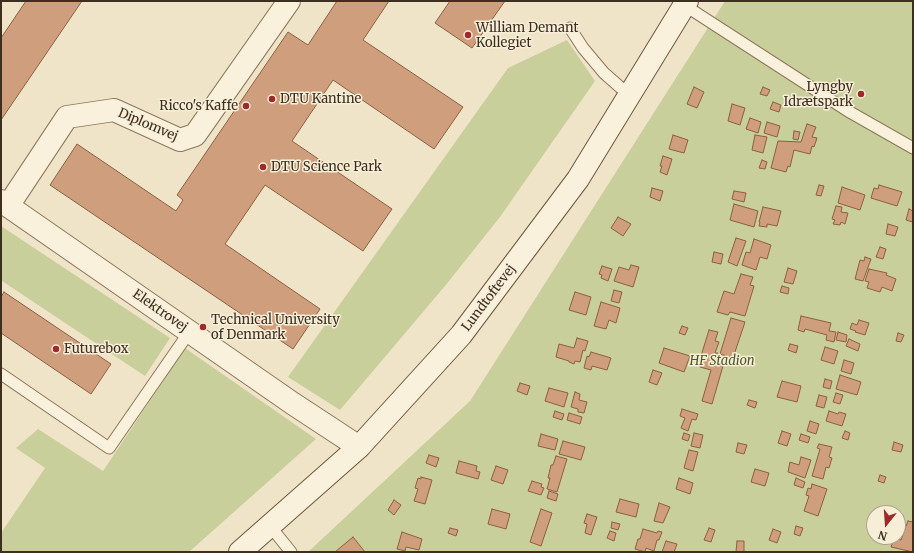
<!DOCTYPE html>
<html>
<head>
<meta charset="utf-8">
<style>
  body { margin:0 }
  #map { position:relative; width:914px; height:553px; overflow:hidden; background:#f0e4c8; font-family:Merriweather,serif }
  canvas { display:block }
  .frame { position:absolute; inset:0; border:2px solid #3d2e20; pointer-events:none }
  .north { position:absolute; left:866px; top:505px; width:40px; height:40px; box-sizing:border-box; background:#f7eed8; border:1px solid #ada18e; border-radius:50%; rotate:197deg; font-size:11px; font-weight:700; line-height:16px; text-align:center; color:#3d2e20 }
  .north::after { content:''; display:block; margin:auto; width:14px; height:18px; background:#9e2a2b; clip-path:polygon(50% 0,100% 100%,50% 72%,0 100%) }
</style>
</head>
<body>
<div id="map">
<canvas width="914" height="553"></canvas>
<div class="frame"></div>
<div class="north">N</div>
</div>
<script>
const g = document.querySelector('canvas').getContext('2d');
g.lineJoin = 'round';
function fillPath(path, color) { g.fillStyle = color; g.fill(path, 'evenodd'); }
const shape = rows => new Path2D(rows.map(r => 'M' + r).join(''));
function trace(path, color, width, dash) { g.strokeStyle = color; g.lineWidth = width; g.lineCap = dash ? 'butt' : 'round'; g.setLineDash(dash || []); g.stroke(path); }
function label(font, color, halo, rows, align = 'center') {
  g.font = font + ' Merriweather,serif'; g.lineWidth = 3; g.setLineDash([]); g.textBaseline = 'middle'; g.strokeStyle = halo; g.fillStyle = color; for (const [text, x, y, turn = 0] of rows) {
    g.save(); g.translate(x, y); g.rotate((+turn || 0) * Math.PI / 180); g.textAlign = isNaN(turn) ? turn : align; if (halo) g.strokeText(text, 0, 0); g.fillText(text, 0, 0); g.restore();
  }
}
const green = shape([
  [725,1,913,1,913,552,308,552,470,401],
  [874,513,898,513,898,537,874,537],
  [567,40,595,81,500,217,445,286,340,410,288,377,508,68],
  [1,226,170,338,145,376,2,281,1,282],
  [185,348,316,439,189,552,1,552,1,533,45,468,16,448,38,429,103,471]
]);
const building = shape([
  [26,1,82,1,1,120,1,38,26,1],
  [337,1,389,1,363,40,463,107,434,149,333,80,292,141,392,209,363,251,265,185,225,244,320,309,293,349,50,185,77,144,176,211,183,200,177,195,288,32,308,45,337,1],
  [450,1,505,1,472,48,435,23,450,1],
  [694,87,704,92,697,108,687,104,694,87],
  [763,87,770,90,767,96,760,94,763,87],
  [773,102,781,105,779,112,770,109,773,102],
  [732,104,745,108,740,125,728,121,732,104],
  [750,118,761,122,758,133,746,129,750,118],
  [767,122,780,126,777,137,764,133,767,122],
  [807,124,816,127,812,137,817,138,814,147,812,146,810,154,794,150,790,167,788,166,786,172,771,168,778,141,801,142,807,124],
  [794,131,800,132,798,140,793,139,794,131],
  [673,135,688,140,684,153,669,149,673,135],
  [755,135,767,137,763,153,752,150,755,135],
  [663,156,672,159,667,175,660,172,662,166,660,166,663,156],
  [762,160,767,162,765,169,759,168,762,160],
  [819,185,824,186,821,196,816,195,819,185],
  [879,185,902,192,897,206,871,198,874,188,878,189,879,185],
  [842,187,865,195,860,210,838,203,842,187],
  [652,188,663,191,660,201,650,197,652,188],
  [734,191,746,193,744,202,732,199,734,191],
  [734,204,758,211,754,227,730,220,734,204],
  [836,206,842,207,841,212,848,213,845,224,841,222,840,225,833,224,835,220,832,219,836,206],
  [763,207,781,211,777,226,767,224,767,227,759,226,760,222,759,222,763,207],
  [909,209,913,211,913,222,906,220,909,209],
  [618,217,631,224,623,236,611,228,618,217],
  [888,224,898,227,895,236,886,234,888,224],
  [736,238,746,241,737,266,728,262,736,238],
  [754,239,771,245,767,259,760,257,756,270,742,265,746,252,750,253,754,239],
  [880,247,886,249,883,259,876,257,880,247],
  [714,252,723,254,721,264,712,262,714,252],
  [865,257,871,259,863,281,855,279,860,260,864,261,865,257],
  [631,265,639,267,633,287,614,281,619,267,629,270,631,265],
  [602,266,612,269,608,281,601,278,602,275,599,274,602,266],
  [788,268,797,271,793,284,784,282,788,268],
  [869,269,887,273,886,275,896,279,892,291,882,287,880,292,867,288,869,282,865,281,869,269],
  [741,274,753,277,750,285,754,286,745,316,730,312,728,315,717,312,724,291,734,294,741,274],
  [782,286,789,288,788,294,780,292,782,286],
  [614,290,622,292,619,303,611,301,614,290],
  [4,292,111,364,91,394,1,333,1,297,4,292],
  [575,292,591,297,586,315,569,310,575,292],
  [601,302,620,308,616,323,609,320,606,329,594,326,601,302],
  [801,316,831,323,829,331,836,332,834,342,826,340,827,335,805,329,804,332,798,330,801,316],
  [731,318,745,322,733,358,720,354,731,318],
  [859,320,869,323,865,335,855,332,856,331,850,329,852,323,857,325,859,320],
  [682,326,688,328,685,335,679,333,682,326],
  [709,330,718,332,715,341,719,342,715,353,718,353,715,364,723,366,712,404,702,401,711,370,700,367,703,357,701,356,709,330],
  [838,332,847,335,846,342,836,340,838,332],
  [898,333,904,335,901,342,896,341,898,333],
  [577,338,588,341,585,351,583,350,580,362,575,361,574,364,569,362,569,361,556,357,559,344,574,348,577,338],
  [849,339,860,344,858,351,846,346,849,339],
  [790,344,798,346,796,353,788,350,790,344],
  [825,347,838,351,834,364,821,360,825,347],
  [664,348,690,356,684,372,659,363,664,348],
  [591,352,611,358,607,370,592,366,591,370,584,368,587,356,589,357,591,352],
  [844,360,854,363,851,374,841,371,844,360],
  [653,370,662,373,657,385,649,382,653,370],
  [840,375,861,382,857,395,836,389,840,375],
  [825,379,832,381,830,389,823,387,825,379],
  [782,381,801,386,797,402,777,397,782,381],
  [520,383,530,386,527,395,517,391,520,383],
  [549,388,568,393,564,407,545,401,549,388],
  [575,392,580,394,579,400,587,402,584,413,578,412,578,409,571,407,575,392],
  [836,393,843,395,840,404,833,402,836,393],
  [819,395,827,397,824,408,816,406,819,395],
  [749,400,757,402,755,408,747,405,749,400],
  [682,409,698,414,696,420,692,419,688,431,681,428,685,418,680,416,682,409],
  [555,411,564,414,562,420,553,417,555,411],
  [829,411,838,414,839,412,846,414,842,426,826,421,829,411],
  [569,413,582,417,580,424,567,420,569,413],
  [810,421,819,424,816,434,807,431,810,421],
  [782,431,791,434,787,446,778,443,782,431],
  [845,431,850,433,848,440,842,438,845,431],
  [684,433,690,435,688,441,682,439,684,433],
  [694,433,703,435,700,448,691,446,694,433],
  [541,434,558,439,555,450,538,446,541,434],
  [801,434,810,437,808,443,799,440,801,434],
  [563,441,585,447,581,460,559,454,563,441],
  [894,442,903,445,901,452,892,450,894,442],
  [738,443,747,445,744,454,736,452,738,443],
  [819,444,832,447,829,457,832,458,829,468,826,467,823,479,812,476,820,449,817,448,819,444],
  [689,450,698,452,693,471,684,468,689,450],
  [429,455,439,458,436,467,426,463,429,455],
  [556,456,567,459,557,492,547,489,550,478,548,478,551,465,553,465,556,456],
  [801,457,811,460,805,478,788,472,790,462,799,465,801,457],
  [459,461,477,466,476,471,480,472,478,479,456,473,459,461],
  [496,466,508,470,503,484,491,480,496,466],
  [755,469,769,473,765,486,751,482,755,469],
  [880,475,886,477,884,483,878,481,880,475],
  [421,477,432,480,425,504,414,501,418,489,415,488,418,478,421,479,421,477],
  [679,478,693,483,690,494,676,489,679,478],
  [796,478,805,482,803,488,794,485,796,478],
  [532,481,542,484,541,487,544,488,541,495,528,491,532,481],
  [812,484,827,489,818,516,804,511,809,496,806,495,808,488,811,489,812,484],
  [549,491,558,494,556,501,547,498,549,491],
  [620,499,639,504,636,517,616,512,620,499],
  [394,500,401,505,394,515,388,510,394,500],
  [659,503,670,507,663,523,654,521,659,503],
  [492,509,510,514,506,529,488,524,492,509],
  [541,509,552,513,541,546,530,542,541,509],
  [587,514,597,517,591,535,585,533,587,524,584,523,587,514],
  [908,521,913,522,913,552,891,547,894,538,901,540,908,521],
  [612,522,620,524,618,530,611,528,612,522],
  [796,526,803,528,800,536,794,534,796,526],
  [450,528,458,530,456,536,448,533,450,528],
  [709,528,715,530,711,542,704,540,709,528],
  [643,529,657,533,658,531,662,532,659,540,657,540,654,551,646,548,645,552,635,549,638,539,640,539,643,529],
  [773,529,781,532,777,543,769,540,773,529],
  [610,531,616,533,614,541,607,538,610,531],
  [402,532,422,539,419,550,406,547,405,551,397,549,402,532],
  [353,537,365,552,335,552,353,537],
  [666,541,677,544,674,552,662,552,666,541],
  [737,541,744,541,744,552,736,552,737,541]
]);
const lane = shape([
  [684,5,848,111,913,148],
  [570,28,583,48,604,73,629,95],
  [1,374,109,448,190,331],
  [270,526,291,552]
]);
const street = shape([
  [1,201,292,403,359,447],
  [8,206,67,117,114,110,180,140,195,135,289,1]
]);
const secondary = shape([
  [240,552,359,447,461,335,578,179,687,1]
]);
const markers = [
  [468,35,4,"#9e2a2b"],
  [861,94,4,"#9e2a2b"],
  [272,99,4,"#9e2a2b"],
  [246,106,4,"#9e2a2b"],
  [263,167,4,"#9e2a2b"],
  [203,327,4,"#9e2a2b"],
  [56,349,4,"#9e2a2b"]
];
const poiNames = [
  ["William Demant",476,28],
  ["Kollegiet",476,43],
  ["Lyngby",853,87,"right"],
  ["Idrætspark",853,102,"right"],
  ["DTU Kantine",280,99],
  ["Ricco's Kaffe",238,106,"right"],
  ["DTU Science Park",271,167],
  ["Technical University",211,320],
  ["of Denmark",211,335],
  ["Futurebox",64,349]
];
const streetNames = [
  ["Diplomvej",148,125,23],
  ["Lundtoftevej",489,298,-53],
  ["Elektrovej",160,311,35]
];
const parkNames = [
  ["HF Stadion",722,361]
];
fillPath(green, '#c9cf9b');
fillPath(building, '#cf9f7d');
trace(building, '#8d5f41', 1);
trace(lane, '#8d765c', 13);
trace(street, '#8d765c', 24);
trace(secondary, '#6f573f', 24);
trace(lane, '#faf1dc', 11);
trace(street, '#faf1dc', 22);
trace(secondary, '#faf1dc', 22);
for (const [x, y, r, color] of markers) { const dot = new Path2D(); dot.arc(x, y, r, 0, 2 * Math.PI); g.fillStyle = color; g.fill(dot); trace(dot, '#f7eed8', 1.5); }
label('13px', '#3d2e20', '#f7eed8', poiNames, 'left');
label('13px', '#3d2e20', '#f7eed8', streetNames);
label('italic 13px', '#4d5a26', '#f7eed8', parkNames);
</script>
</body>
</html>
